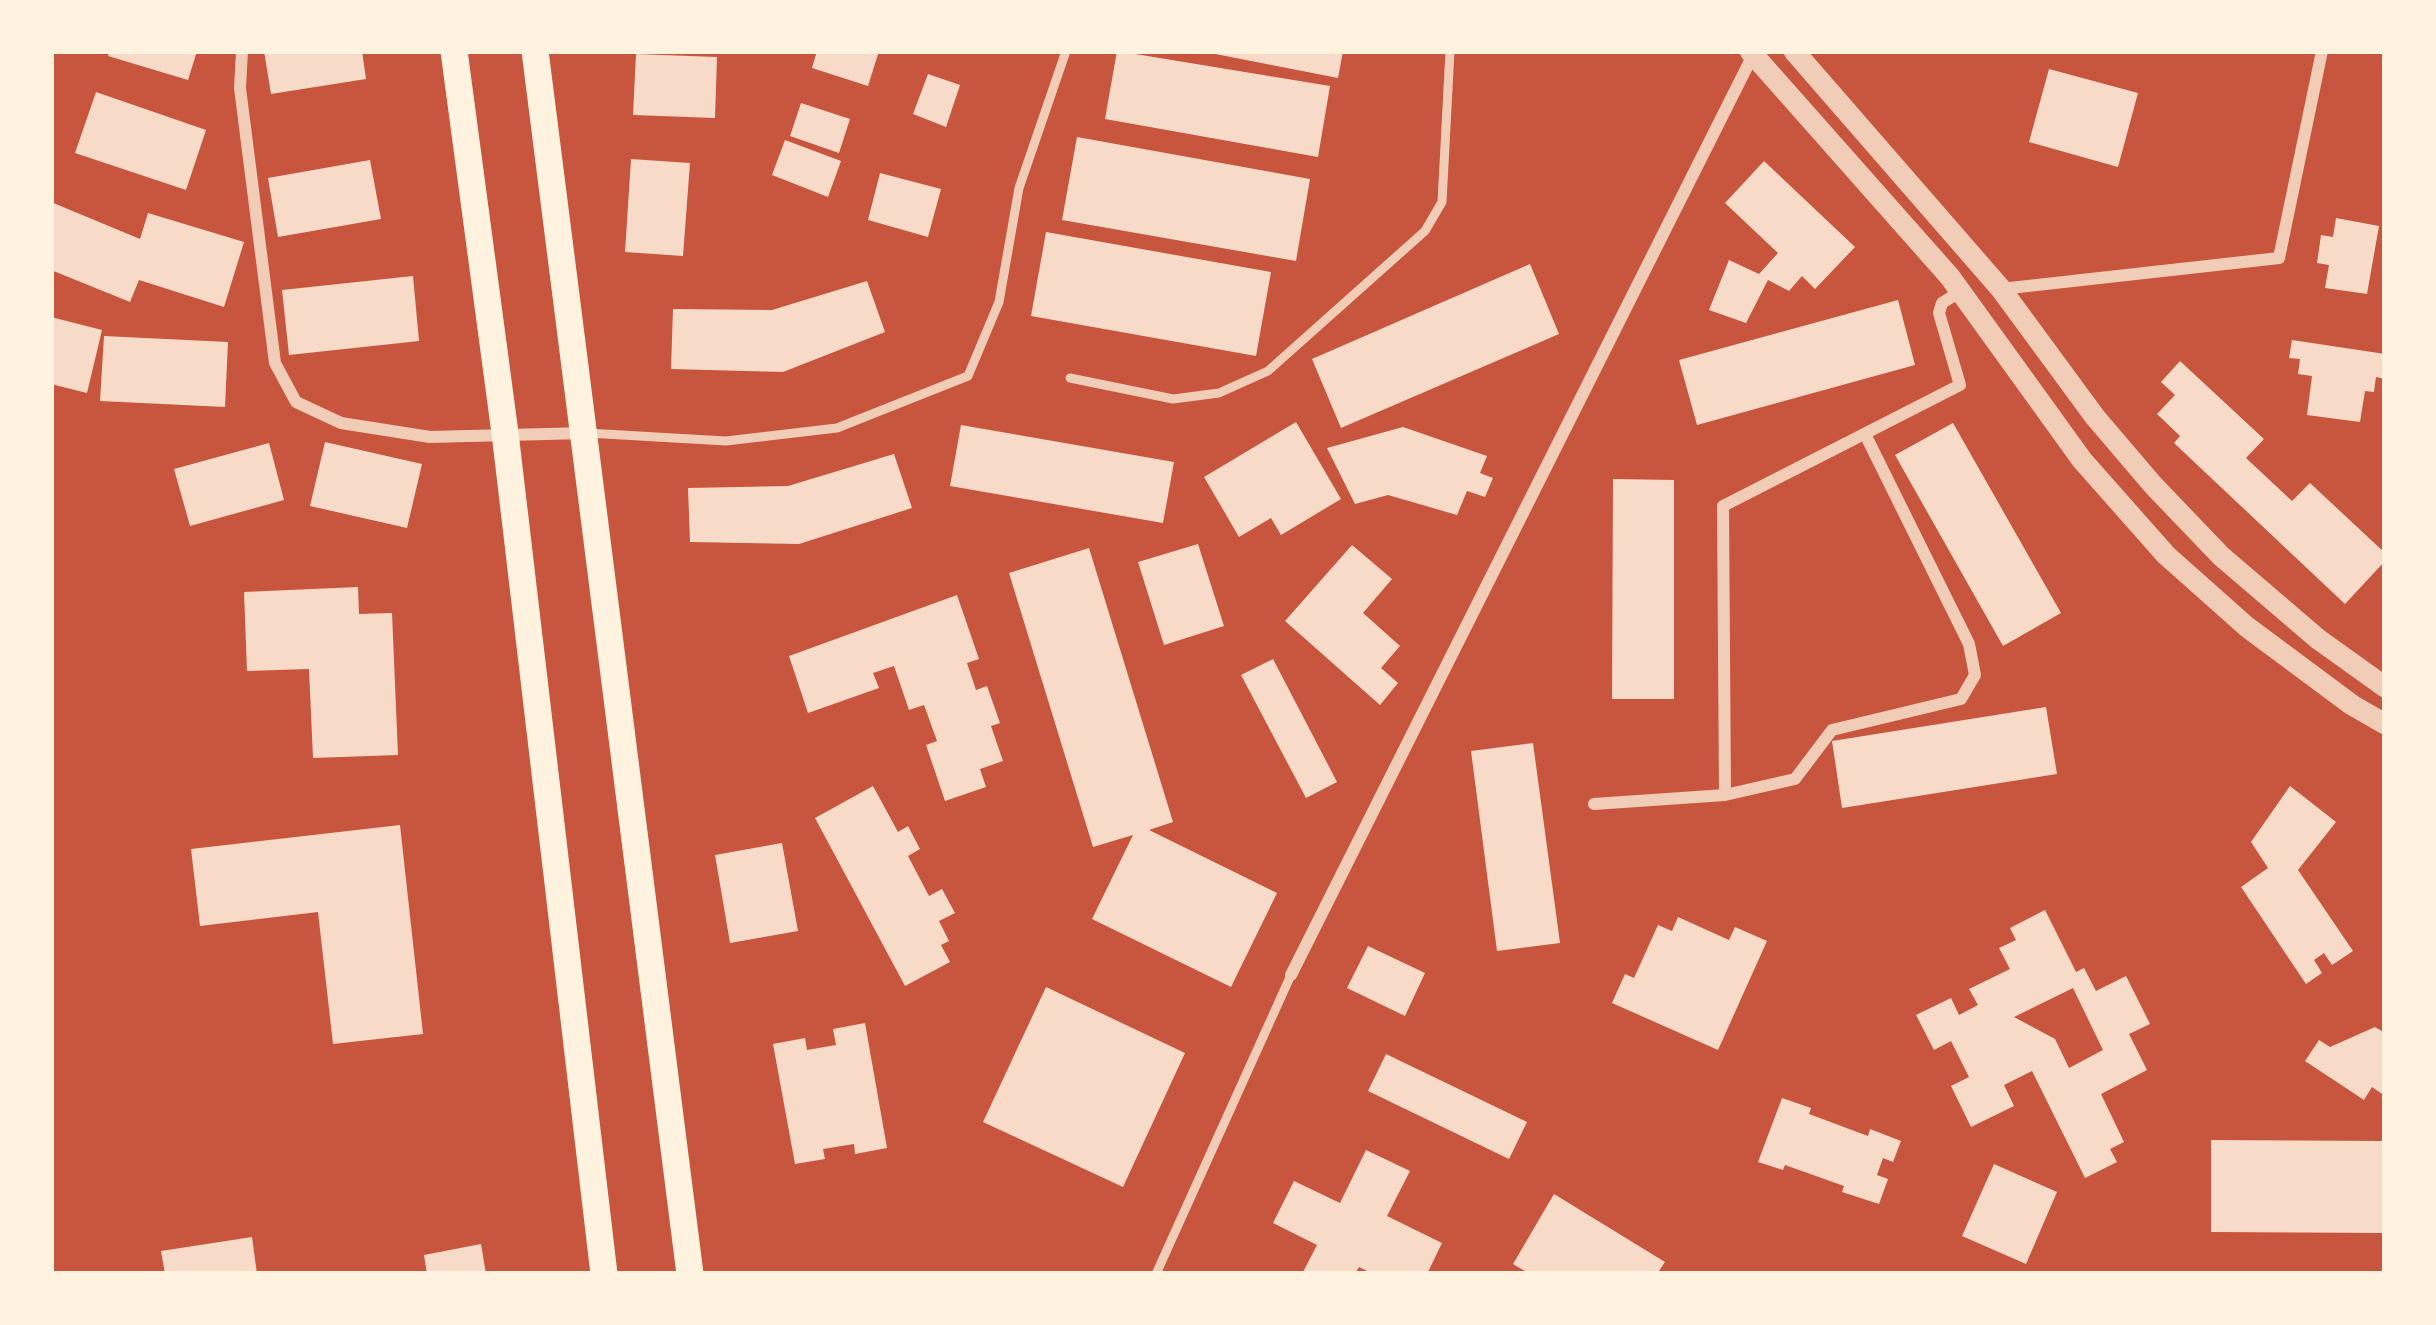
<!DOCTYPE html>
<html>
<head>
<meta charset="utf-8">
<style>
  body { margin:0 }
  #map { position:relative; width:2436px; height:1325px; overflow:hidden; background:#c8553d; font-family:"Fira Sans Condensed",sans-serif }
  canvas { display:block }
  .frame { position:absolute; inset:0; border:54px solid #fff3e0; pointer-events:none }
</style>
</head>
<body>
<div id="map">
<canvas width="2436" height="1325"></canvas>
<div class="frame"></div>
</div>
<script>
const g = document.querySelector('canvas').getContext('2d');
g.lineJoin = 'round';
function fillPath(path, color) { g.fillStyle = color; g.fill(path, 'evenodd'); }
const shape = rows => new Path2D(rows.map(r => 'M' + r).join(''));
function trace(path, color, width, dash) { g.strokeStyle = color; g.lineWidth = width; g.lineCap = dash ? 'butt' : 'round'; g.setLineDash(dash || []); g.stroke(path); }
const building = shape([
  [110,51,197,51,188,80,108,56],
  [264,51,362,51,366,79,271,94],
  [817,51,879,51,868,86,812,68],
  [1117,51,1330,86,1318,157,1105,119],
  [1200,51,1343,51,1338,78],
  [636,54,717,57,715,118,633,115],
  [2049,69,2138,93,2118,167,2029,142],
  [928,74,960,85,946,127,913,114],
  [96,92,206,130,186,190,75,153],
  [801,103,850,119,839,153,790,136],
  [1077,137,1310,179,1296,261,1062,220],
  [785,140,841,161,828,197,772,175],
  [631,159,690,163,683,256,625,252],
  [370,160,381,219,278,237,268,178],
  [1764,161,1855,247,1815,289,1802,276,1789,291,1768,280,1746,323,1709,310,1729,260,1759,274,1778,253,1725,203],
  [880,173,941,189,928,237,868,220],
  [51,202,140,239,148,213,244,242,224,307,139,280,130,302,51,270],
  [2336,218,2379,226,2367,294,2325,288,2329,265,2317,263,2321,235,2333,237],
  [1046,232,1271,272,1256,356,1031,316],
  [1530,264,1559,334,1341,428,1312,359],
  [413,276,419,341,289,355,282,290],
  [867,281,885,332,783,372,671,369,673,309,772,310],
  [1898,300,1915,365,1697,425,1679,360],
  [51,317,102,330,87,393,51,384],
  [104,336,228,342,225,407,100,401],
  [2292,340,2385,354,2385,379,2376,377,2374,392,2365,391,2360,422,2307,415,2312,376,2298,374,2300,359,2289,358],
  [2180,361,2264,439,2246,458,2292,501,2310,483,2385,553,2385,561,2345,604,2174,443,2180,436,2157,414,2175,395,2161,382],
  [1296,422,1341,499,1281,535,1271,518,1239,537,1204,477],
  [1953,423,2061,613,2003,646,1895,455],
  [961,425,1174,462,1163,523,950,486],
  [1403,427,1487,456,1480,473,1493,478,1485,497,1467,491,1457,515,1388,495,1355,504,1327,448],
  [325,442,422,464,407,528,310,506],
  [269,443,284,500,190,526,174,469],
  [894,454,912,508,799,544,690,542,688,488,788,486],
  [1613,479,1674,480,1674,699,1612,699],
  [1198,544,1224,626,1164,645,1138,562],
  [1352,545,1392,579,1363,613,1400,646,1381,668,1398,683,1380,705,1285,621],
  [1089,548,1173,822,1149,830,1277,893,1231,987,1092,919,1133,835,1093,847,1009,573],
  [358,587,359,614,392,613,398,755,313,758,309,669,247,671,244,592],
  [957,595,979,659,967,663,976,690,987,686,1000,723,991,726,1003,761,980,769,986,787,945,801,926,745,937,741,924,705,909,710,894,666,873,673,879,688,808,713,789,656],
  [1273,659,1337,782,1306,798,1241,675],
  [2046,707,2057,774,1842,808,1832,741],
  [1533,743,1560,943,1497,951,1471,751],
  [873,786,898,832,908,826,920,849,908,856,929,896,942,889,955,913,939,921,949,941,941,945,950,962,905,986,815,818],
  [2290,786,2336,822,2298,870,2353,951,2332,965,2324,953,2314,960,2322,973,2306,984,2241,887,2268,868,2251,842],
  [400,825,423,1034,333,1044,318,912,200,926,191,849],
  [782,843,798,931,730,943,715,855],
  [2045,910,2076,972,2084,968,2096,991,2126,976,2150,1024,2129,1034,2147,1070,2101,1094,2124,1142,2110,1149,2117,1162,2085,1178,2032,1071,2004,1085,2014,1106,1971,1127,1951,1086,1969,1077,1951,1041,1934,1050,1916,1015,1951,998,1959,1015,1978,1005,1969,989,2010,969,1999,948,2016,940,2010,928],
  [2073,988,2103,1050,2069,1068,2055,1039,2014,1017],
  [1678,917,1729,940,1735,927,1767,941,1718,1050,1612,1003,1625,974,1634,978,1658,925,1672,931],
  [1368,946,1425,973,1405,1016,1347,988],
  [1046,987,1185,1053,1123,1187,983,1122],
  [865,1023,887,1148,855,1154,854,1144,823,1149,825,1159,795,1164,773,1044,805,1038,807,1050,836,1045,833,1029],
  [2375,1027,2385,1033,2385,1096,2372,1087,2364,1100,2305,1061,2319,1040,2330,1047],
  [1386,1054,1527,1122,1509,1159,1368,1091],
  [1782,1098,1811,1108,1809,1114,1868,1136,1870,1129,1901,1141,1893,1162,1883,1158,1877,1175,1888,1179,1879,1204,1842,1192,1844,1186,1785,1165,1783,1170,1758,1162],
  [2211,1140,2385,1141,2385,1233,2211,1232],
  [1366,1150,1410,1171,1387,1216,1442,1243,1427,1274,1373,1274,1359,1267,1355,1274,1302,1274,1317,1245,1273,1223,1294,1181,1340,1203],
  [1994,1164,2057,1192,2026,1264,1962,1236],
  [1554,1194,1665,1262,1657,1274,1530,1274,1513,1264],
  [252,1237,257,1274,165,1274,161,1251],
  [481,1244,486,1274,427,1274,424,1255]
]);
const service = shape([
  [1070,378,1173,399,1219,393,1268,371,1425,231,1442,202,1450,51],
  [587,433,726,441,837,428,968,376,999,302,1019,188,1066,51],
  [1156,1274,1291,975]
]);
const minor = shape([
  [242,51,240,88,275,363,296,402,341,423,430,437,585,433],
  [2001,289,2279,258,2322,51],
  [1725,795,1795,779,1832,730,1961,699,1975,675,1969,644,1865,434],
  [1594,804,1725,795,1723,506,1960,385,1939,313,1942,303,1961,291],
  [1291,975,1753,55]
]);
const tertiary = shape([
  [1750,51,1950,277,2082,460,2166,555,2247,627,2352,705,2385,724],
  [1794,51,2001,289,2095,417,2153,485,2221,556,2318,639,2385,687]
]);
const primary = shape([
  [454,51,505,433,604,1274],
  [535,51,690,1274]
]);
fillPath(building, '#f7dbc8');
trace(service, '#f1ccb7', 9);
trace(minor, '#f1ccb7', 12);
trace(tertiary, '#f1ccb7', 21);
trace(primary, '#fff3e0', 27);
</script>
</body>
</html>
